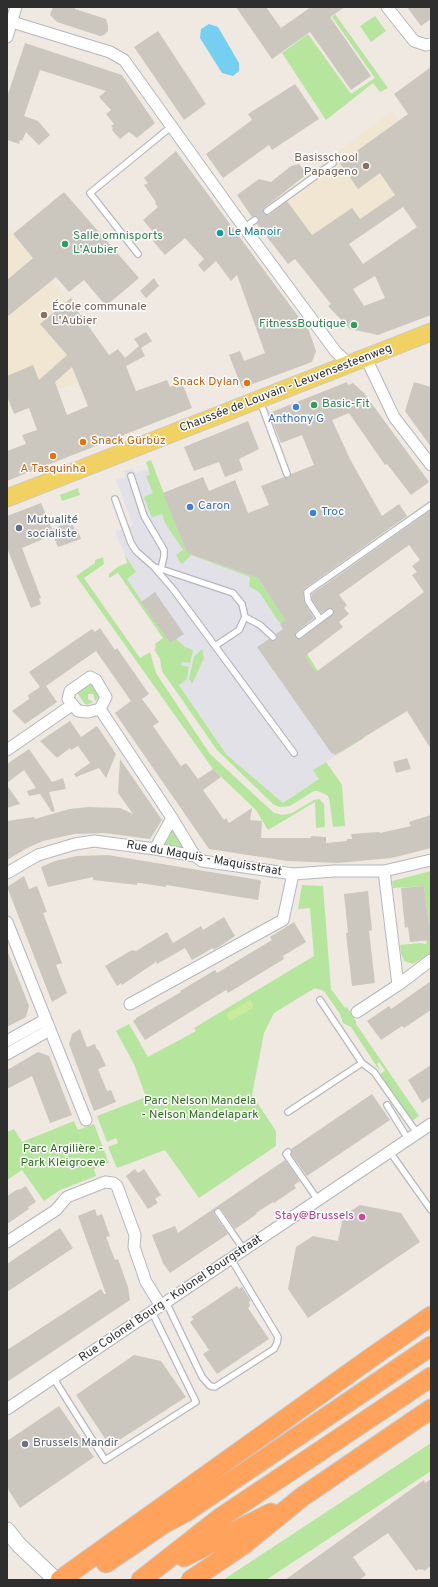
<!DOCTYPE html>
<html>
<head>
<meta charset="utf-8">
<style>
  body { margin:0 }
  #map { position:relative; width:438px; height:1587px; overflow:hidden; background:#efe9e1; font-family:Overpass,sans-serif }
  canvas { display:block }
  .frame { position:absolute; inset:0; border:8px solid #2e2e2e; pointer-events:none }
</style>
</head>
<body>
<div id="map">
<canvas width="438" height="1587"></canvas>
<div class="frame"></div>
</div>
<script>
const g = document.querySelector('canvas').getContext('2d');
g.lineJoin = 'round';
function fillPath(path, color) { g.fillStyle = color; g.fill(path, 'evenodd'); }
const shape = rows => new Path2D(rows.map(r => 'M' + r).join(''));
function trace(path, color, width, dash) { g.strokeStyle = color; g.lineWidth = width; g.lineCap = dash ? 'butt' : 'round'; g.setLineDash(dash || []); g.stroke(path); }
function label(font, color, halo, rows, align = 'center') {
  g.font = font + ' Overpass,sans-serif'; g.lineWidth = 3; g.setLineDash([]); g.textBaseline = 'middle'; g.strokeStyle = halo; g.fillStyle = color; for (const [text, x, y, turn = 0] of rows) {
    g.save(); g.translate(x, y); g.rotate((+turn || 0) * Math.PI / 180); g.textAlign = isNaN(turn) ? turn : align; if (halo) g.strokeText(text, 0, 0); g.fillText(text, 0, 0); g.restore();
  }
}
const industrial = shape([
  [153,467,187,553,258,578,318,671,364,738,313,770,320,779,283,803,226,754,157,651,170,643,127,579,136,572,125,555,115,532,133,525,116,480,126,477,124,471,133,468,135,473]
]);
const education = shape([
  [392,111,425,159,388,184,395,195,360,219,352,209,312,235,288,202,270,215,267,211,255,220,252,216],
  [7,227,68,300,73,296,77,301,75,303,79,308,77,309,79,382,7,410]
]);
const green = shape([
  [335,14,388,88,380,92,373,83,326,120,282,53,308,34,351,94,375,78,332,17],
  [375,16,386,31,371,42,360,26],
  [151,460,187,553,258,578,318,671,332,688,364,738,335,756,349,746,360,734,285,628,285,621,281,623,278,621,260,593,249,586,250,577,191,555,182,564,180,562,176,555,183,550,165,523,162,514,153,517,151,516,144,497,153,493,146,476,150,474,146,462],
  [78,488,80,495,62,501,60,495],
  [125,555,136,572,127,579,170,643,176,639,185,647,193,650,190,663,182,662,181,665,189,667,187,679,179,685,226,754,283,803,319,779,313,770,326,762,342,785,345,826,333,827,329,798,327,795,318,791,314,791,290,806,279,807,273,804,217,750,162,671,160,659,154,649,156,648,155,644,163,638,118,573,109,578,109,574,119,566,127,563],
  [103,557,104,564,84,578,140,658,150,652,156,673,210,754,274,813,283,815,292,813,314,800,319,799,324,804,325,827,316,828,315,802,268,830,256,810,213,769,76,576,95,563,95,560],
  [202,649,204,658,192,684,189,679,194,657],
  [92,683,100,696,95,701,93,694,88,694,88,699,93,702,87,705,84,703,78,694,78,691],
  [172,831,179,832,186,842,181,851,169,849,165,845],
  [431,871,431,924,429,925,424,886,393,888,392,881],
  [302,885,323,886,331,989,345,1008,347,1007,356,1021,356,1024,419,1116,412,1121,380,1074,385,1071,379,1062,377,1064,380,1069,379,1070,351,1027,343,1023,340,1014,324,991,315,988,274,1013,264,1033,252,1095,276,1131,276,1146,199,1198,165,1150,117,1168,108,1147,118,1143,117,1140,116,1138,107,1142,97,1116,146,1097,134,1064,116,1031,129,1024,148,1057,196,1031,194,1028,314,956,310,908,298,909],
  [427,940,431,940,431,953,413,964,404,961,401,953,400,945,420,943,426,944],
  [74,1121,78,1130,94,1124,109,1163,94,1169,96,1176,60,1190,44,1201,22,1170,7,1180,7,1132,14,1129,22,1142],
  [431,1443,431,1471,266,1580,223,1580]
]);
const pitch = shape([
  [250,1000,254,1007,230,1021,226,1014]
]);
const water = shape([
  [209,24,218,27,239,63,239,71,233,76,222,73,200,38,201,29]
]);
const building = shape([
  [53,7,75,7,75,9,106,19,108,26,108,31,104,35,100,36,57,22,50,15],
  [236,7,266,7,281,28,311,7,345,7,330,17,371,76,351,90,310,32,272,59],
  [407,7,431,7,431,19,421,26],
  [158,31,206,104,184,120,134,47],
  [25,43,122,75,155,123,137,138,129,132,120,139,112,130,113,128,111,126,114,124,106,114,111,110,99,97,106,91,40,70,24,116,38,121,50,135,39,145,26,132,22,141,20,140,19,144,7,140,7,97],
  [431,67,431,315,378,335,350,329,328,306,331,304,295,259,288,264,257,224,259,220,258,217,255,216,252,217,237,195,259,179,271,182,291,166,299,164,307,174,264,208,263,211,264,214,269,215,287,201,312,235,352,208,360,219,395,195,380,173,358,189,340,163,408,114,394,94],
  [403,207,417,227,363,264,349,244],
  [375,276,385,298,364,306,353,289],
  [295,84,319,119,272,150,269,145,223,178,206,154,252,120,248,114],
  [176,151,309,331,316,351,312,362,242,388,229,355,240,351,244,361,265,353,237,275,231,281,216,261,204,272,198,265,204,259,185,238,165,255,153,241,158,238,143,220,158,207,155,203,156,202,144,185,148,183,144,178],
  [64,192,139,278,106,306,84,280,69,292,56,277,7,317,7,280,33,258,13,234],
  [154,278,159,286,146,298,140,291],
  [71,298,79,308,77,310,109,355,118,349,125,358,139,346,134,339,146,332,152,341,141,348,145,356,126,366,136,391,167,380,170,387,175,385,176,388,183,385,192,408,7,481,7,451,26,444,22,435,37,430,29,408,14,414,7,396,7,376,33,365,39,380,67,355,40,324],
  [72,367,88,406,67,415,55,382],
  [347,382,348,385,353,383,364,393,429,482,411,495,387,464,385,465,349,413,332,420,351,461,382,516,399,504,407,516,304,589,303,592,304,602,314,618,296,632,295,636,298,639,302,638,334,613,334,610,330,608,321,613,312,600,312,594,431,510,431,749,407,711,335,755,333,753,332,754,257,647,269,639,272,641,276,640,277,638,276,634,283,629,280,624,285,620,258,578,187,553,163,493,203,477,209,491,235,480,248,513,269,505,261,486,284,477,289,478,291,474,314,465,302,435,281,443,269,413],
  [409,545,420,560,412,566,417,572,412,575,424,592,316,672,305,656,343,627,339,622,349,614,344,608,347,605,339,595],
  [414,382,431,387,431,447,405,411],
  [248,421,259,449,239,459,243,470,225,477,219,462,194,471,184,447],
  [41,503,52,529,67,523,69,526,73,525,75,530,77,529,81,539,58,547,53,535,22,548,41,598,39,599,41,604,31,608,7,548,7,516],
  [155,592,184,634,170,643,141,602],
  [100,628,115,650,117,648,149,694,142,699,159,722,153,726,181,766,186,763,198,779,213,769,221,777,203,790,224,820,226,818,229,823,252,808,250,820,262,821,261,838,311,838,311,836,326,837,326,843,347,841,347,839,352,839,351,834,379,832,380,833,411,826,409,822,431,815,431,848,392,858,338,863,287,861,209,849,115,713,131,701,96,651,46,686,57,702,25,724,12,711,29,699,28,695,40,687,29,672,86,633,92,629,95,632],
  [70,721,81,737,97,726,116,754,106,778,99,768,76,777,74,774,90,763,78,746,71,750,70,748,57,758,40,741],
  [29,749,52,782,63,778,66,789,49,792,55,811,52,812,40,794,29,796,27,791,36,788,24,770,7,783,7,764],
  [407,758,411,769,396,773,393,762],
  [120,759,162,820,150,839,104,833,74,834,43,841,27,848,7,860,7,821,34,817,35,819,69,809,88,807,120,808,133,814,118,793],
  [7,785,20,804,7,808],
  [108,855,259,880,261,881,258,900,166,885,166,887,140,883,137,883,137,885,93,880,93,877,48,887,41,867,55,861,77,856],
  [24,876,29,889,37,886,47,912,43,913,62,963,56,965,67,993,52,1002,7,887],
  [424,886,429,925,431,924,431,940,410,942,408,927,405,928,401,888],
  [368,891,372,930,369,931,375,983,352,986,346,933,348,933,344,894],
  [224,917,235,936,214,950,213,948,192,960,185,948,157,964,156,962,122,985,121,983,117,986,105,966,132,950,136,951,167,932,173,943,201,926,203,930],
  [294,922,306,942,283,956,284,959,228,993,226,990,145,1040,133,1021,136,1019,136,1018,181,992,180,991,215,970,217,973,272,940,270,937],
  [7,950,29,1006,26,1017,7,1027],
  [431,981,431,1010,404,1028,402,1026,381,1040,367,1021,389,1006,391,1009],
  [80,1029,87,1047,95,1044,97,1050,98,1049,106,1066,98,1069,107,1091,111,1090,116,1102,94,1111,69,1044,72,1034],
  [38,1052,49,1056,72,1115,50,1123,32,1076,7,1089,7,1070],
  [431,1065,431,1097,422,1103,408,1080],
  [372,1094,390,1120,307,1176,291,1154,291,1149],
  [285,1160,300,1181,294,1185,296,1188,274,1203,273,1202,256,1213,257,1214,235,1229,221,1209,218,1208,215,1209,214,1214,228,1234,170,1273,163,1263,152,1235,175,1226,178,1233],
  [135,1169,138,1173,144,1169,161,1195,155,1199,158,1203,148,1209,126,1176],
  [26,1186,36,1202,28,1207,29,1209,7,1224,7,1196,18,1189,19,1190],
  [360,1205,401,1213,420,1242,308,1318,288,1289,296,1247,313,1236,338,1241,343,1216],
  [95,1209,97,1216,102,1214,110,1236,106,1237,115,1260,118,1259,128,1287,130,1300,7,1382,7,1350,101,1289,104,1294,106,1294,78,1216],
  [60,1228,73,1248,7,1292,7,1264],
  [237,1286,239,1289,242,1287,251,1301,249,1302,250,1306,248,1308,269,1339,217,1374,203,1354,209,1350,190,1322,194,1319,191,1317],
  [134,1355,161,1361,186,1397,110,1446,76,1395],
  [59,1406,94,1457,20,1508,7,1488,7,1441],
  [431,1479,431,1566,424,1571,423,1569,421,1570,419,1569,416,1571,388,1533,353,1557,366,1575,359,1580,285,1580,424,1480,425,1483]
]);
const lane = shape([
  [267,211,333,163],
  [245,227,255,220],
  [138,254,90,193,172,126],
  [260,401,287,474],
  [131,476,144,516,164,550,164,556,161,569],
  [115,499,131,543,136,551,153,566,173,589,294,753],
  [155,567,233,593,242,604,245,617,239,630,215,646],
  [245,617,260,625,273,637],
  [320,619,308,601,307,592,431,505],
  [299,635,330,612],
  [320,1000,362,1063,374,1072,417,1133],
  [387,1105,408,1139],
  [288,1112,362,1063],
  [288,1152,286,1154,318,1200],
  [390,1152,431,1210],
  [218,1212,244,1250],
  [166,1302,202,1377,210,1386,215,1387,274,1349,277,1343,278,1337,275,1332,231,1259],
  [54,1379,105,1460,196,1402,152,1312]
]);
const street = shape([
  [387,7,414,41,426,45,431,44],
  [12,22,110,52,124,60,235,215,336,352,349,364],
  [7,37,16,7],
  [366,358,394,417,431,465],
  [90,677,96,680,106,697,100,709,88,712,78,711,68,699,70,691,90,677],
  [100,709,172,818,195,856],
  [7,750,72,705],
  [155,849,172,818],
  [7,873,38,855,75,844,94,841,155,849,195,856,202,861,293,874,334,871,384,871,431,860],
  [7,922,86,1120],
  [398,985,431,960],
  [130,1004,283,920,293,874],
  [357,1012,398,985,384,871],
  [7,1041,41,1022,48,1025],
  [7,1054,46,1032,48,1025],
  [7,1242,56,1210,67,1197,105,1182,113,1183,117,1186,135,1235,134,1247,146,1282,161,1306],
  [7,1409,431,1124]
]);
const secondary = shape([
  [7,1530,19,1545,56,1580]
]);
const primary = shape([
  [7,498,431,332]
]);
const highway = shape([
  [184,1557,271,1513],
  [106,1563,165,1523,186,1512,431,1346],
  [60,1580,372,1357,431,1316],
  [141,1580,220,1518,431,1377],
  [191,1580,243,1545,302,1497,431,1409]
]);
const markers = [
  [366,166,4,"#8d6e63"],
  [220,233,4,"#0f9aa8"],
  [65,244,4,"#2e9e5b"],
  [44,315,4,"#8d6e63"],
  [354,325,4,"#2e9e5b"],
  [247,383,4,"#e8710a"],
  [314,405,4,"#2e9e5b"],
  [296,407,4,"#3f7fe0"],
  [83,442,4,"#e8710a"],
  [53,456,4,"#e8710a"],
  [190,507,4,"#3f7fe0"],
  [313,513,4,"#3f7fe0"],
  [19,528,4,"#5c6f8a"],
  [362,1217,4,"#d1479c"],
  [25,1444,4,"#6b7280"]
];
const educationNames = [
  ["Basisschool",358,159],
  ["Papageno",358,173],
  ["École communale",52,308,"left"],
  ["L'Aubier",52,322,"left"]
];
const cultureNames = [
  ["Le Manoir",228,233]
];
const leisureNames = [
  ["Salle omnisports",73,237],
  ["L'Aubier",73,251],
  ["FitnessBoutique",346,325,"right"],
  ["Basic-Fit",322,405]
];
const foodNames = [
  ["Snack Dylan",239,383],
  ["Snack Gürbüz",91,442,"left"],
  ["A Tasquinha",53,470,"center"]
];
const streetNames = [
  ["Chaussée de Louvain - Leuvensesteenweg",286,389,-21],
  ["Rue du Maquis - Maquisstraat",204,859,10],
  ["Rue Colonel Bourg - Kolonel Bourgstraat",171,1299,-34]
];
const shopNames = [
  ["Anthony G",296,420,"center"],
  ["Caron",198,507],
  ["Troc",321,513]
];
const serviceNames = [
  ["Mutualité",27,521],
  ["socialiste",27,535]
];
const parkNames = [
  ["Parc Nelson Mandela",200,1102],
  ["- Nelson Mandelapark",200,1116],
  ["Parc Argilière -",63,1150],
  ["Park Kleigroeve",63,1164]
];
const hotelNames = [
  ["Stay@Brussels",354,1217]
];
const worshipNames = [
  ["Brussels Mandir",33,1444]
];
fillPath(industrial, '#e3e1e8');
fillPath(education, '#f0e6d1');
fillPath(green, '#b6e59e');
fillPath(pitch, '#c9ec9a');
fillPath(water, '#75cff0');
fillPath(building, '#cbc7bf');
trace(lane, '#b4b7c1', 8);
trace(street, '#b4b7c1', 13);
trace(secondary, '#b4b7c1', 17);
trace(primary, '#c9c9c9', 19);
trace(highway, '#c9c9c9', 21);
trace(lane, '#fff', 5.5);
trace(street, '#fff', 11);
trace(secondary, '#fff', 15);
trace(primary, '#f2d163', 17);
trace(highway, '#ffa35c', 19);
for (const [x, y, r, color] of markers) { const dot = new Path2D(); dot.arc(x, y, r, 0, 2 * Math.PI); g.fillStyle = color; g.fill(dot); trace(dot, '#fff', 1.5); }
label('12px', '#785e54', '#fff', educationNames, 'right');
label('12px', '#0d838f', '#fff', cultureNames, 'left');
label('12px', '#27864d', '#fff', leisureNames, 'left');
label('12px', '#c56008', '#fff', foodNames, 'right');
label('12px', '#2e2e2e', '#fff', streetNames);
label('12px', '#366cbe', '#fff', shopNames, 'left');
label('12px', '#4e5e75', '#fff', serviceNames, 'left');
label('12px', '#2c6e1b', '#fff', parkNames);
label('12px', '#b23c85', '#fff', hotelNames, 'right');
label('12px', '#5b616d', '#fff', worshipNames, 'left');
</script>
</body>
</html>
